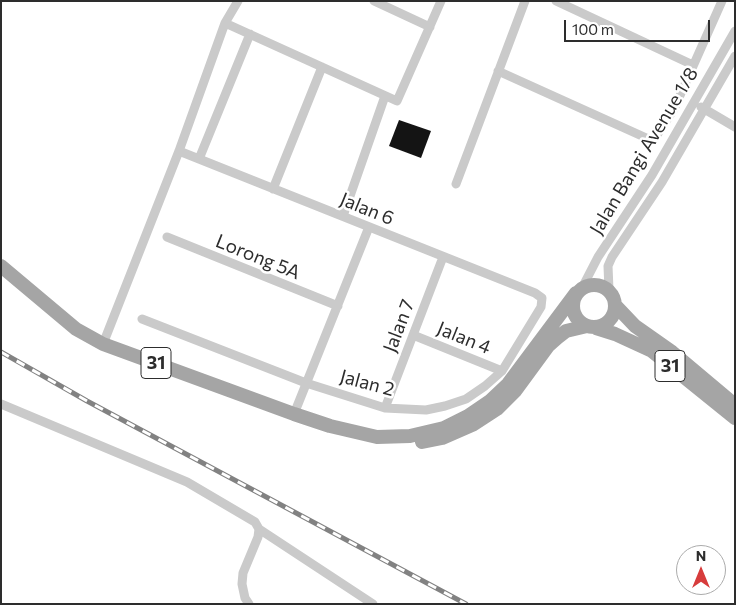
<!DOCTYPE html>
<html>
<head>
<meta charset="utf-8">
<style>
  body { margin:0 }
  #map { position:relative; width:736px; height:605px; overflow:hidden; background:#fff; font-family:Commissioner,sans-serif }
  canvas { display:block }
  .frame { position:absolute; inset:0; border:2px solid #2d2d2d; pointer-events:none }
  .north { position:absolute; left:676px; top:545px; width:50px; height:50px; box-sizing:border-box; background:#fff; border:1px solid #ababab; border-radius:50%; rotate:0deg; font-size:14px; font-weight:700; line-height:20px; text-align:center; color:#2d2d2d }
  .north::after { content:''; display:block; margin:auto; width:18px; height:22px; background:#d73c3c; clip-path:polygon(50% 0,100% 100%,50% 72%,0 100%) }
  .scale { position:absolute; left:564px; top:20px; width:146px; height:22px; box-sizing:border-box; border:2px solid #2d2d2d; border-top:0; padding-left:6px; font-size:15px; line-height:18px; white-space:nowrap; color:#2d2d2d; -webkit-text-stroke:4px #fff; paint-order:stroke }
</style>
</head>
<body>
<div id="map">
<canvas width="736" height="605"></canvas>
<div class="frame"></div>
<div class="north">N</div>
<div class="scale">100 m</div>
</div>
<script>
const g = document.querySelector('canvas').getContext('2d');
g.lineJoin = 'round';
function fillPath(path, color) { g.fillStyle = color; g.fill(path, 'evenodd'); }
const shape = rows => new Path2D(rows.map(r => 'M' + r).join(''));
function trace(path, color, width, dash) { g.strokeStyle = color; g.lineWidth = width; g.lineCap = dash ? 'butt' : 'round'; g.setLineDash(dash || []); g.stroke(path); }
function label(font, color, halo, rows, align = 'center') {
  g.font = font + ' Commissioner,sans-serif'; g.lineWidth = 5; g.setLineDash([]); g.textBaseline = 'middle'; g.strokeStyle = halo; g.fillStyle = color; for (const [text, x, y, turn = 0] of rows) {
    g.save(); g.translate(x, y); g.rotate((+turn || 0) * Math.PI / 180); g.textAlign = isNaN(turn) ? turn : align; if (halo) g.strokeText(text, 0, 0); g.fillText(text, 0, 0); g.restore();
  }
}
const building = shape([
  [399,120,431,131,421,158,389,146]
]);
const minor = shape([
  [374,1,430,27],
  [556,1,693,65],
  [225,23,397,101,441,1],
  [498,71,653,141,674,109,722,1],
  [701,107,735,127],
  [199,159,250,34],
  [456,184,525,1],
  [273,189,322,67],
  [343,216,385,96],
  [167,237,338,306],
  [582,288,598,257,652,175,735,31],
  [609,290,608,266,612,257,662,182,735,56],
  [142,319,306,383,385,408,426,410,445,406,466,399,485,386,502,371,541,307,542,298,535,293,179,151],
  [413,335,502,371],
  [103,344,179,151,225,23,238,1],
  [1,404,187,482,255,522,259,529,258,537,243,573,242,584,245,598,249,604],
  [385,408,443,257],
  [294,414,369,227],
  [259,529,373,604]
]);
const primary = shape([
  [1,266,76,329,103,344,294,414,330,426,377,437,410,436,444,428,468,416,490,401,508,384,576,293],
  '573 306a21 21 0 1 1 42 0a21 21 0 1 1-42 0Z',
  [616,306,635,326,672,352,735,405],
  [596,328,615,334,652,351,735,418],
  [422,442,442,438,474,424,497,409,515,391,548,346,557,338,566,331,587,326]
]);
const rail = shape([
  [1,352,87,401,466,604]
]);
const shields = [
  [156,363,30],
  [670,366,30]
];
const shieldNames = [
  ["31",156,363],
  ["31",670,366]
];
const streetNames = [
  ["Jalan Bangi Avenue 1/8",644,151,-59],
  ["Jalan 6",367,209,22],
  ["Lorong 5A",258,257,22],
  ["Jalan 7",399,326,-69],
  ["Jalan 4",464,338,22],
  ["Jalan 2",367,383,15]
];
fillPath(building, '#141414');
trace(minor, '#cacaca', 9);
trace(primary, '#a5a5a5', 14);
trace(rail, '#828282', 5);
trace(rail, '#fff', 3, [9]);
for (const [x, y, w] of shields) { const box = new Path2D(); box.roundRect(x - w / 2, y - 15.5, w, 31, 4); g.fillStyle = '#fff'; g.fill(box); trace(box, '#2d2d2d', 1); }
label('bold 18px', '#2d2d2d', null, shieldNames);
label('19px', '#2d2d2d', '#fff', streetNames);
</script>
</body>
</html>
